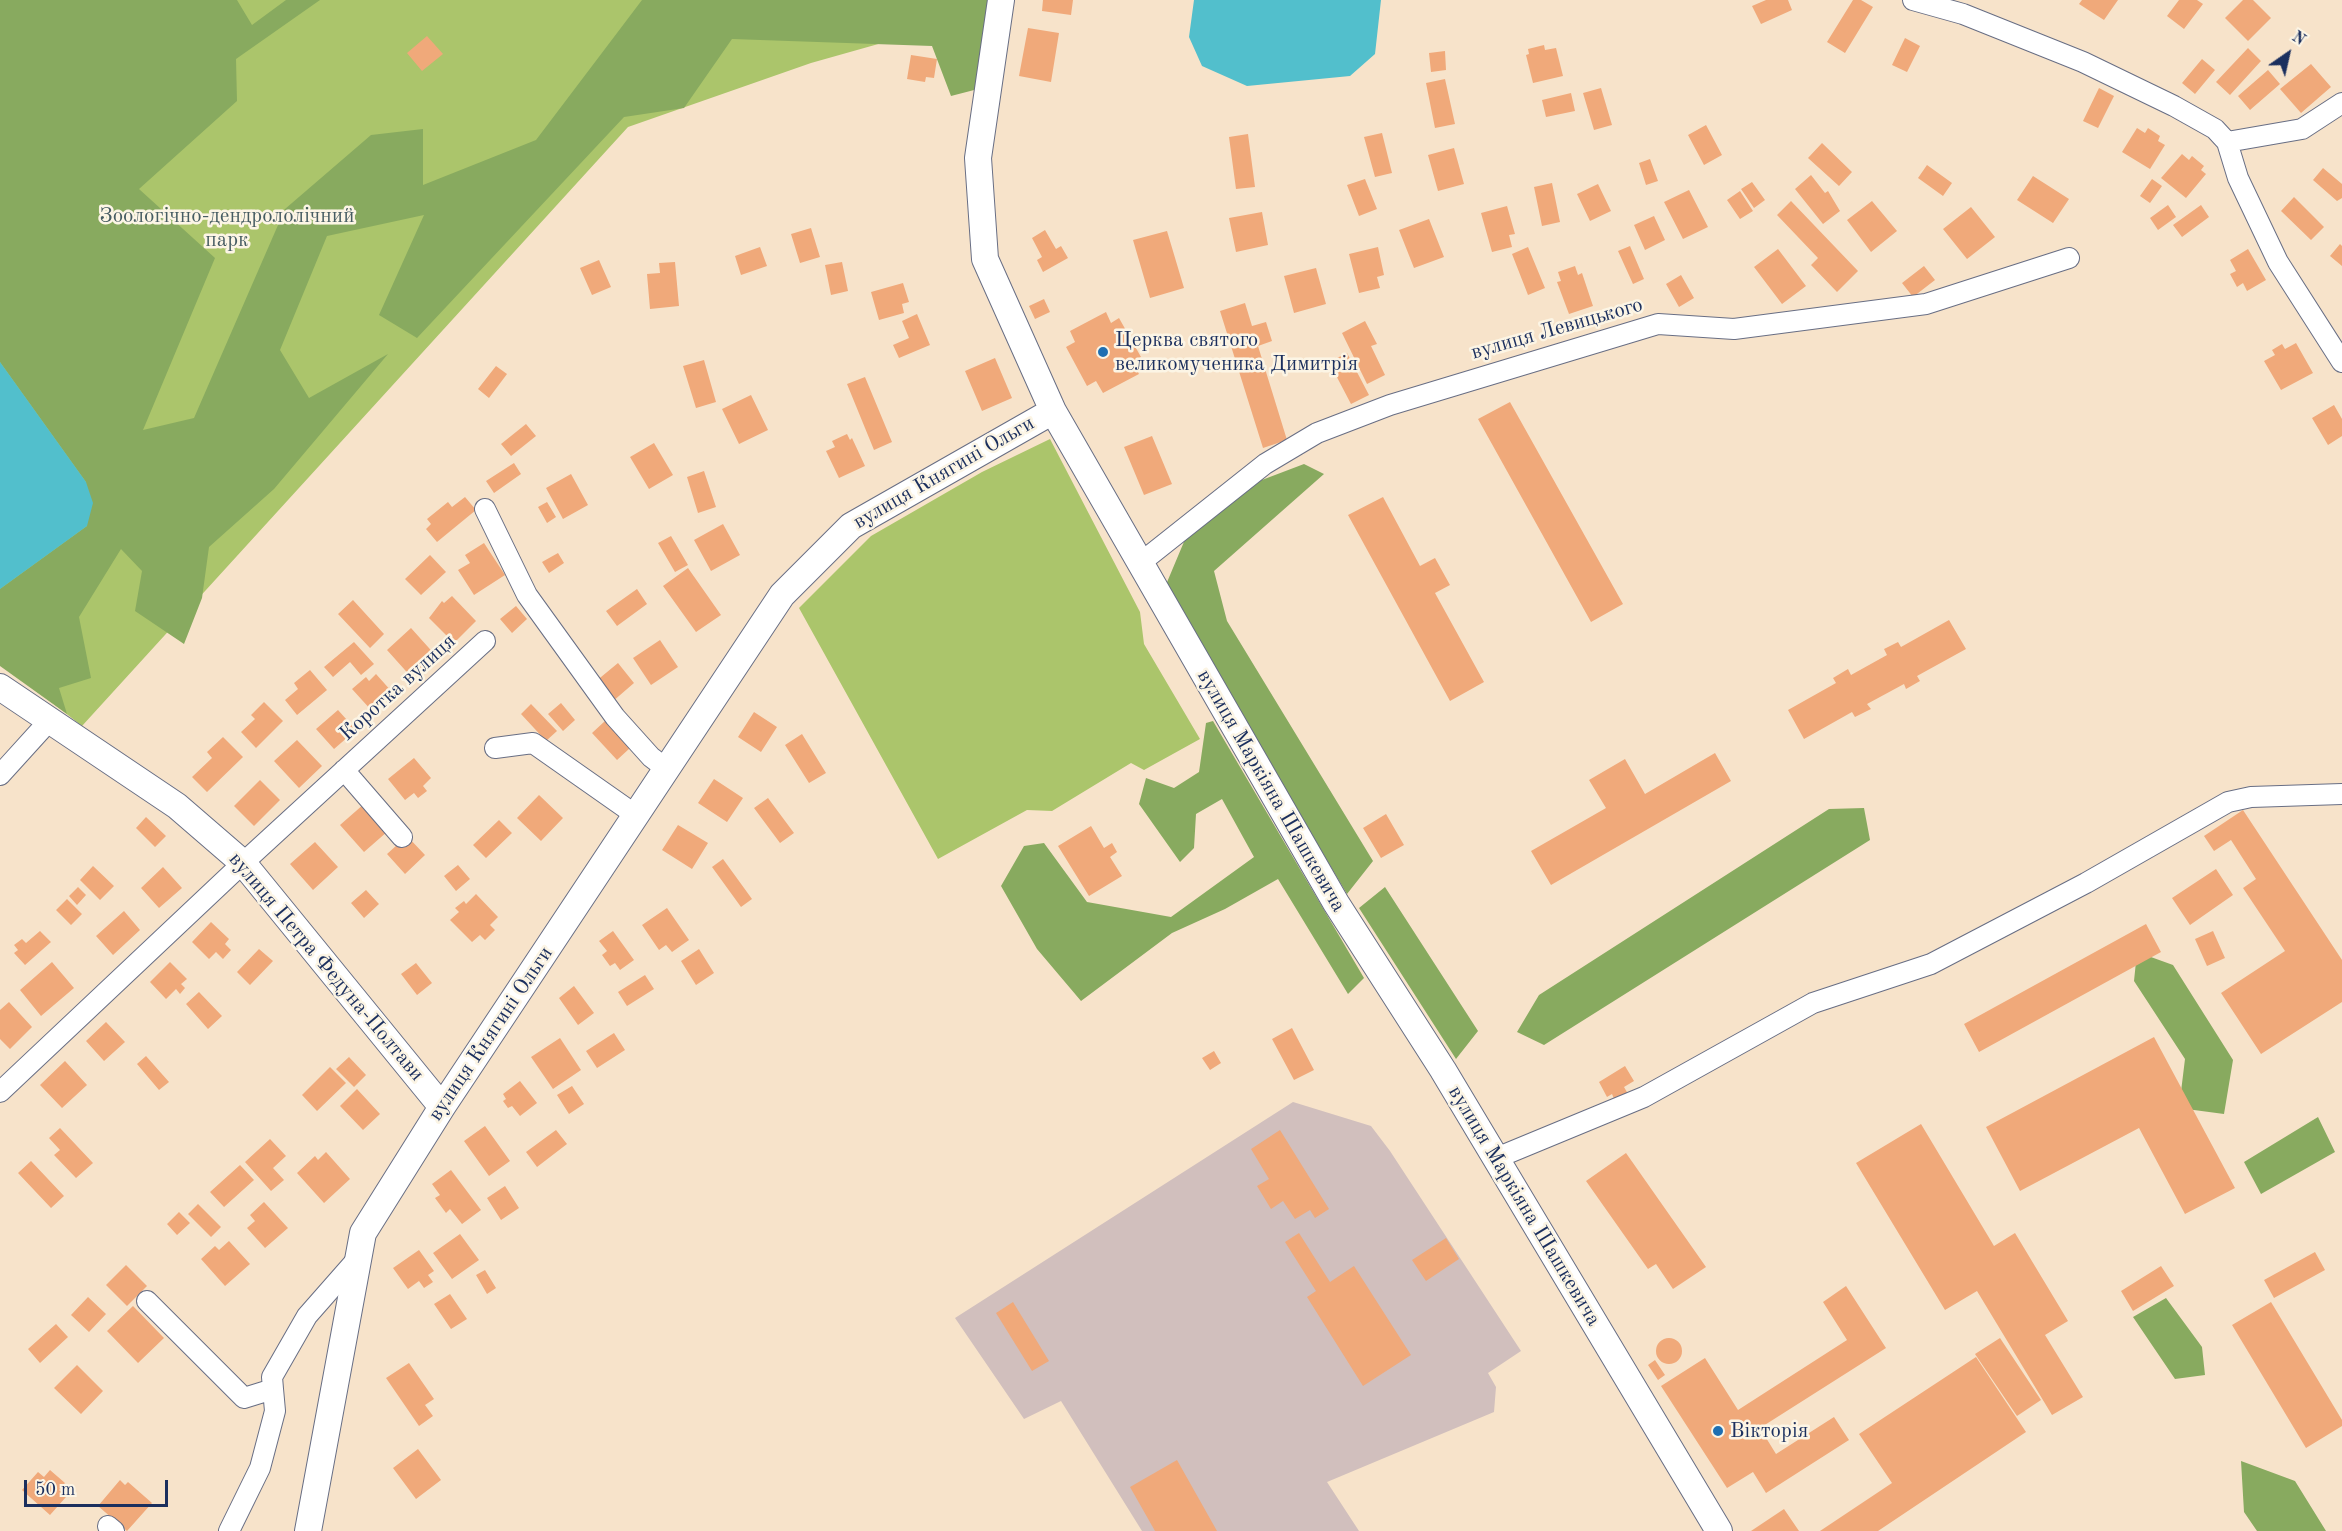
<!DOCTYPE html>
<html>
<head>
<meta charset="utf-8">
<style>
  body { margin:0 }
  #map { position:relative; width:2342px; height:1531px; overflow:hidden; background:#f7e3ca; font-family:"Old Standard TT",serif }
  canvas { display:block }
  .north { position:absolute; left:2258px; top:24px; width:60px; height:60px; -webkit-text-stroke:4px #fcf5e5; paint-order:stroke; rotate:34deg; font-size:16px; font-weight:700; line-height:24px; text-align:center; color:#1b2f5e }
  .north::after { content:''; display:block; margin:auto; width:21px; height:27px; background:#1b2f5e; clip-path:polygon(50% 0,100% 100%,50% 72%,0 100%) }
  .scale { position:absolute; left:24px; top:1480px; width:144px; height:27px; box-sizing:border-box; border:3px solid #1b2f5e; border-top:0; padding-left:8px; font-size:18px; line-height:21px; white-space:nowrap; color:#1b2f5e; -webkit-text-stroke:4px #fcf5e5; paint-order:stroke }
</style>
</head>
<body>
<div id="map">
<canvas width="2342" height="1531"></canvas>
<div class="north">N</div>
<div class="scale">50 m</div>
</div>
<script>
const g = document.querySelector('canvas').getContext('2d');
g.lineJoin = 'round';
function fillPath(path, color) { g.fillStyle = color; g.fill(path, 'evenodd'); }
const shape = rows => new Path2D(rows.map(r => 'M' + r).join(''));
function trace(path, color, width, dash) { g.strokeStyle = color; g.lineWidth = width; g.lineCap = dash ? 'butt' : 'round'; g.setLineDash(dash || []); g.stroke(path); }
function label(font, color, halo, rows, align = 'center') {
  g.font = font + ' "Old Standard TT",serif'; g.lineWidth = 5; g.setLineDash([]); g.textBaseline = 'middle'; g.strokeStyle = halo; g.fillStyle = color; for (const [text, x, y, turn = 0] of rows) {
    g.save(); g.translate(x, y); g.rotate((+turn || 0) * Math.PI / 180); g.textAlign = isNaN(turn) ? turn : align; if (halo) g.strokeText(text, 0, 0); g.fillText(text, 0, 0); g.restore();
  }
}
const industrial = shape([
  [1293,1102,1371,1126,1390,1151,1521,1351,1488,1373,1496,1387,1494,1412,1327,1482,1359,1531,1142,1531,1061,1401,1024,1419,955,1318]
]);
const green = shape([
  [0,0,979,0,974,17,811,63,628,127,82,726,0,662],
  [1050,439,1140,612,1144,644,1200,739,1144,770,1131,763,1052,811,1027,810,938,859,799,608,871,536,982,472]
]);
const forest = shape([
  [0,0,237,0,252,25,286,0,320,0,236,59,237,101,139,189,215,258,143,430,194,418,285,209,371,135,423,129,423,185,536,140,642,0,992,0,978,89,951,96,932,46,732,39,684,108,624,117,417,338,379,315,424,215,327,236,280,350,309,398,388,354,274,489,209,547,202,598,184,644,135,611,142,571,121,549,79,617,91,678,59,688,67,714,0,666,0,589,87,526,86,482,0,362],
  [1304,464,1324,474,1214,571,1227,621,1373,861,1347,894,1165,587,1186,537,1254,483],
  [1213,721,1364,978,1348,994,1278,879,1225,909,1172,933,1081,1001,1037,949,1001,886,1024,846,1044,843,1087,902,1171,917,1254,857,1222,799,1196,814,1194,848,1180,862,1139,804,1146,778,1174,788,1199,772,1206,723],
  [1864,808,1870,840,1544,1045,1517,1032,1539,995,1829,809],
  [1385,887,1478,1031,1456,1059,1359,908],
  [2137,952,2173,965,2233,1060,2224,1114,2179,1108,2185,1059,2134,981],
  [2318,1117,2335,1152,2261,1194,2244,1162],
  [2166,1298,2202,1347,2205,1375,2175,1379,2133,1317],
  [2241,1461,2295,1481,2326,1531,2257,1531,2244,1512]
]);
const water = shape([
  [1194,0,1381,0,1375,54,1350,76,1247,86,1202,66,1189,37],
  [0,362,86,482,93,503,87,526,0,589]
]);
const building = shape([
  [1043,0,1073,0,1071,15,1042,11],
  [1766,0,1788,0,1792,10,1761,24,1752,6],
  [1853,0,1861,0,1873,7,1845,53,1827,42],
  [2082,0,2118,0,2104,20,2079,4],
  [2179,0,2197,0,2203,4,2184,29,2167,16],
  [2243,0,2253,0,2271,18,2248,41,2225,18],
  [1028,28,1059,33,1051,82,1019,76],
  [427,36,443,54,422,71,407,53],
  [1905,38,1920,46,1907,72,1892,65],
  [1544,45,1545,50,1556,48,1563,76,1533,83,1526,55,1529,54,1528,49],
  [2248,48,2261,61,2230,95,2216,82],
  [1445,51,1446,70,1431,72,1429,53],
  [911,55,937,59,934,78,926,77,925,82,907,79],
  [2202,59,2215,70,2195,94,2182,83],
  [2311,64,2331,87,2301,113,2280,89],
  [2268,70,2280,84,2250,110,2238,96],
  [1445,79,1455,124,1435,128,1426,83],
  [1601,88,1612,125,1594,130,1583,93],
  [2099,88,2114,96,2098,128,2083,121],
  [1571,93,1575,111,1546,117,1542,100],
  [1706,125,1722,155,1704,165,1688,135],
  [2137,128,2145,133,2148,128,2160,136,2158,141,2165,145,2150,169,2122,152],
  [1382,133,1392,173,1375,177,1364,137],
  [1248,134,1255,187,1236,189,1229,137],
  [1822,143,1852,172,1839,186,1808,158],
  [1454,148,1464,184,1438,191,1428,155],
  [2182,154,2189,160,2192,156,2204,166,2201,170,2206,174,2186,198,2161,178],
  [1650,159,1658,181,1646,185,1639,163],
  [1927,165,1952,183,1943,196,1918,178],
  [2323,168,2342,184,2342,198,2337,201,2313,180],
  [1811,175,1825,193,1828,191,1840,211,1823,224,1795,189],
  [2033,176,2069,199,2053,223,2017,200],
  [1365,179,1377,209,1359,216,1347,185],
  [2152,179,2162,186,2150,203,2140,196],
  [1752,182,1765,200,1754,208,1741,189],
  [1552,183,1560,222,1542,226,1534,187],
  [1598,184,1611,211,1590,221,1577,194],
  [1689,190,1708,227,1683,239,1664,202],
  [1740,191,1753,211,1740,219,1727,200],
  [2294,197,2324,227,2311,240,2281,211],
  [1791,201,1858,271,1837,292,1811,265,1818,258,1777,215],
  [1872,201,1897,231,1871,252,1847,220],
  [2168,205,2176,217,2158,230,2150,218],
  [2201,205,2209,217,2182,237,2173,225],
  [1507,206,1515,234,1509,235,1512,247,1492,252,1481,213],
  [1971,207,1995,237,1967,259,1943,229],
  [1262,212,1268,245,1236,252,1229,218],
  [1654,216,1665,240,1645,250,1634,225],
  [1429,219,1444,257,1414,268,1399,230],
  [811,228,820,257,800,263,791,234],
  [1045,230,1056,249,1061,246,1068,258,1043,272,1037,260,1042,257,1032,238],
  [1167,231,1184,288,1150,298,1133,240],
  [2340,244,2342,246,2342,266,2330,256],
  [1630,246,1644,279,1633,284,1618,251],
  [760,247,767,266,741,275,735,256],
  [1378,247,1384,275,1377,277,1380,288,1359,293,1349,254],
  [1528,247,1545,288,1528,295,1512,254],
  [1778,249,1806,286,1782,304,1754,267],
  [2248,249,2266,280,2247,291,2243,283,2237,287,2230,274,2236,271,2230,260],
  [599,260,611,287,592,295,580,268],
  [675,262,679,306,650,309,647,274,660,273,659,263],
  [842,262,848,291,831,295,825,265],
  [1575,266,1578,275,1582,273,1593,306,1569,314,1557,282,1561,281,1558,272],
  [1924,266,1935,280,1913,297,1902,283],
  [1316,268,1326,304,1294,313,1284,276],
  [1681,275,1694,298,1679,307,1666,284],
  [903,283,909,302,902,304,904,313,879,320,871,292],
  [1044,299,1050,312,1035,319,1029,306],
  [1245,303,1252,326,1266,322,1272,341,1258,346,1287,440,1263,448,1220,311],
  [1106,312,1111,323,1119,318,1141,357,1132,362,1139,374,1103,393,1096,381,1087,386,1066,347,1075,342,1070,331],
  [917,314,930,345,899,358,893,345,909,338,902,321],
  [1365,321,1377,344,1371,346,1385,375,1367,384,1342,333],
  [2296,343,2313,373,2281,390,2264,361,2275,355,2272,350,2282,344,2285,349],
  [1347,353,1369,395,1351,404,1329,362],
  [995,358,1012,398,982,411,965,371],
  [704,360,716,402,696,408,683,366],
  [496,366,507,374,489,398,478,389],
  [865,377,892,442,874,450,847,384],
  [751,395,768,430,739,444,722,409],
  [1510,402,1623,604,1591,622,1478,419],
  [2334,405,2342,419,2342,436,2328,445,2312,418],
  [526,424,536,436,511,456,501,444],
  [847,434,850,440,852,438,865,466,839,478,826,451,835,447,832,441],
  [1152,436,1172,484,1144,495,1124,447],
  [654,443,673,475,649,489,630,457],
  [514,463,521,474,494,493,486,481],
  [704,471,716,507,698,513,687,477],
  [571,474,588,505,563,519,546,488],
  [465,497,476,510,437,542,426,529,431,524,427,519,448,502,452,507],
  [1383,497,1420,566,1435,558,1450,585,1435,593,1484,682,1450,701,1348,515],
  [547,502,556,517,547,523,538,507],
  [723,524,740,555,711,571,694,540],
  [671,536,688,565,675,572,658,543],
  [484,543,505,575,474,595,458,570,470,563,465,555],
  [558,553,564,563,549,573,542,562],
  [430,555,446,572,421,595,405,579],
  [688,568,721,615,696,632,663,586],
  [637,589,647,604,617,626,606,611],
  [452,596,476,621,454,643,429,618,442,601,444,603],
  [353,600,384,634,370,648,338,614],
  [516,606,527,619,512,633,500,619],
  [1949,620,1966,649,1917,676,1920,681,1906,689,1904,684,1867,704,1871,709,1855,717,1852,712,1804,739,1788,710,1836,683,1833,678,1848,669,1851,675,1887,655,1884,649,1898,642,1901,647],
  [411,628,437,657,413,679,387,650],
  [660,640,678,667,651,685,633,658],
  [354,642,374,664,361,675,350,662,333,677,324,667],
  [618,663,634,683,612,702,595,682],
  [310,670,327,690,297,715,285,700,298,689,294,683],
  [376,674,393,693,372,711,352,689,366,677,369,681],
  [264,702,283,721,256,748,241,732,255,719,251,715],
  [561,703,575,720,563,731,548,714],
  [531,704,557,731,546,741,521,714],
  [338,710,356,730,334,749,316,729],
  [754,712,777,727,761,752,738,737],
  [605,721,630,748,617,760,592,733],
  [802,734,826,773,809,783,785,745],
  [223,737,243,757,207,792,192,777,212,758,207,752],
  [297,740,322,766,299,788,274,761],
  [1715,753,1731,781,1551,885,1531,851,1606,808,1589,780,1625,759,1645,794],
  [414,758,431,778,423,786,427,791,418,798,414,793,405,800,388,779],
  [714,779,743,798,727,822,698,803],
  [260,780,280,800,254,826,234,806],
  [539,795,563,818,541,841,517,818],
  [768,798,794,833,780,843,754,808],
  [364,804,388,831,364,852,340,825],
  [2243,810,2342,960,2342,1002,2261,1054,2221,993,2285,951,2243,888,2256,879,2231,840,2214,851,2204,836],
  [1386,814,1404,845,1381,858,1363,828],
  [146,817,166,836,155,847,136,828],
  [499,820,512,833,486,858,473,845],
  [678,825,708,843,692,869,662,850],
  [1091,826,1104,848,1112,843,1117,852,1110,857,1122,876,1089,896,1058,846],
  [407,836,425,855,405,874,387,854],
  [315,842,338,867,313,890,290,864],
  [723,859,752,899,741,907,712,867],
  [458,865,470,879,456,891,444,876],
  [93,866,114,886,100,900,80,880],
  [163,867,182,888,159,908,141,888],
  [2216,869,2233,895,2190,925,2172,898],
  [78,887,86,895,77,905,69,896],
  [366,890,379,904,364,918,351,903],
  [476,894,498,917,490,925,495,930,485,940,480,935,472,942,450,920,459,912,455,908,464,901,466,904],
  [67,899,82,914,71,925,56,910],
  [667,908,689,940,672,952,666,945,659,950,642,925],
  [124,911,140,930,113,955,96,936],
  [211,922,229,939,225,944,231,950,223,959,216,952,209,959,192,942],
  [2146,924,2161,952,1979,1052,1964,1024],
  [40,931,51,942,25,965,14,953,18,950,14,945,22,939,26,943],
  [613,931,634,960,620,970,615,963,610,966,602,955,607,951,599,941],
  [2213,931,2225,958,2207,966,2195,939],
  [259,949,273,961,250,985,237,972],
  [699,949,714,973,696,985,681,961],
  [52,962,74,988,41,1016,20,990],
  [170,962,187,979,181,984,185,988,180,994,176,989,166,999,150,982],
  [416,963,432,983,417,995,401,974],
  [645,975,654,989,627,1006,618,992],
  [574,986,594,1013,578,1025,559,998],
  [199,992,222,1016,208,1029,186,1004],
  [9,1002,32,1027,10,1049,0,1039,0,1010],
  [106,1022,125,1042,104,1061,86,1041],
  [1292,1028,1314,1070,1294,1080,1272,1039],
  [614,1033,625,1050,597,1068,586,1051],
  [2154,1037,2235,1188,2185,1214,2139,1128,2020,1191,1986,1127],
  [560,1038,581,1070,553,1089,531,1057],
  [1214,1051,1221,1063,1210,1070,1202,1058],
  [146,1056,169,1082,159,1090,137,1064],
  [349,1057,366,1075,354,1087,336,1069],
  [65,1061,87,1085,62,1108,40,1085],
  [1625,1066,1634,1081,1624,1087,1628,1094,1615,1101,1612,1094,1607,1097,1599,1082],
  [330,1067,346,1083,317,1111,302,1095],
  [520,1081,537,1103,520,1116,512,1106,508,1108,503,1101,506,1099,503,1094],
  [572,1086,584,1104,569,1114,557,1095],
  [357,1089,380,1114,363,1130,340,1106],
  [1921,1124,1994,1246,2015,1233,2068,1321,2045,1335,2083,1397,2052,1415,1977,1291,1945,1310,1856,1163],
  [485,1126,510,1161,489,1176,464,1141],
  [60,1128,93,1163,76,1178,54,1155,60,1150,49,1138],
  [556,1130,567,1144,537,1167,526,1152],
  [1280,1130,1329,1209,1315,1218,1310,1210,1295,1219,1283,1201,1271,1209,1257,1186,1269,1179,1251,1149],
  [270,1139,286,1156,273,1168,284,1180,271,1191,245,1162],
  [326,1152,350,1179,324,1203,297,1173,315,1156,318,1160],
  [1626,1153,1706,1267,1673,1289,1656,1264,1648,1269,1586,1181],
  [31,1161,64,1196,51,1208,18,1173],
  [240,1165,254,1180,224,1207,210,1192],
  [451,1170,481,1210,462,1224,450,1209,446,1213,435,1198,440,1195,432,1184],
  [505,1186,519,1208,501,1220,487,1198],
  [264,1202,288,1228,265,1248,247,1228,255,1221,250,1215],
  [198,1204,221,1227,211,1237,188,1214],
  [179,1212,190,1223,177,1235,167,1224],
  [1299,1233,1330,1282,1354,1266,1411,1355,1363,1386,1307,1297,1316,1291,1285,1242],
  [460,1234,479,1260,452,1279,433,1253],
  [1446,1238,1459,1259,1426,1281,1412,1260],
  [229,1241,250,1264,225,1286,201,1259,215,1246,219,1250],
  [419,1250,434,1271,428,1275,433,1282,424,1288,419,1281,408,1289,393,1268],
  [2315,1252,2325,1270,2274,1298,2264,1280],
  [126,1265,147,1286,127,1306,106,1285],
  [2161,1266,2174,1286,2133,1311,2121,1291],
  [485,1270,496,1288,487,1294,476,1275],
  [1846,1286,1886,1348,1760,1428,1776,1454,1834,1417,1849,1440,1766,1493,1753,1472,1727,1488,1661,1386,1705,1358,1738,1410,1847,1340,1823,1302],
  [450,1294,467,1319,451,1329,434,1304],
  [88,1297,106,1314,89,1332,71,1315],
  [1013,1302,1049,1361,1032,1371,996,1313],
  [2271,1302,2342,1420,2342,1426,2306,1448,2232,1325],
  [133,1306,164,1338,138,1363,107,1331],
  [56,1324,68,1337,40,1363,28,1349],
  [2000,1338,2041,1400,2017,1416,1975,1354],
  '1656 1351a13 13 0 1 1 26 0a13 13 0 1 1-26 0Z',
  [1976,1357,2026,1432,1878,1531,1820,1531,1892,1483,1859,1434],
  [1655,1360,1665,1375,1658,1380,1648,1365],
  [409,1363,434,1399,425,1405,433,1416,419,1426,386,1378],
  [77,1365,103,1391,81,1414,54,1388],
  [418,1449,441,1480,416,1499,393,1468],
  [1177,1460,1217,1531,1155,1531,1130,1487],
  [50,1470,65,1483,59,1490,66,1497,50,1515,22,1490,38,1472,44,1477],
  [120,1480,125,1485,128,1482,152,1503,127,1531,98,1506],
  [1784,1509,1799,1531,1751,1531]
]);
const minor = shape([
  [1913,0,1963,14,2083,62,2174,106,2215,129,2227,142,2238,178,2278,262,2342,362],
  [2227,142,2302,129,2342,103],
  [485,509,527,595,615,717,651,757,668,770],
  [1139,564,1265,464,1317,433,1390,405,1658,324,1734,329,1926,304,2069,258],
  [495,748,533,743,637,816],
  [344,770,402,837],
  [0,775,49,721],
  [0,1092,243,863,485,641],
  [1494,1159,1644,1097,1813,1003,1931,964,2086,883,2228,802,2251,797,2342,794],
  [147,1301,244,1398,273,1389,272,1377,307,1316,358,1258],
  [108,1526,114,1531],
  [229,1531,260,1468,275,1411,273,1389]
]);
const tertiary = shape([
  [1001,0,978,158,985,259,1053,411,1336,903,1443,1070,1719,1531],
  [0,687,177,806,243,863,442,1107],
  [308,1531,363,1233,442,1107,782,595,851,526,1053,411]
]);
const markers = [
  [1103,352,6,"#1f6fb2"],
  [1718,1431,6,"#1f6fb2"]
];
const parkNames = [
  ["Зоологічно-дендрололічний",227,216],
  ["парк",227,240]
];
const streetNames = [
  ["вулиця Левицького",1557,329,-16],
  ["вулиця Княгині Ольги",944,473,-30],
  ["Коротка вулиця",398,688,-42],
  ["вулиця Маркіяна Шашкевича",1271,791,60],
  ["вулиця Петра Федуна-Полтави",326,967,50],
  ["вулиця Княгині Ольги",491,1034,-56],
  ["вулиця Маркіяна Шашкевича",1524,1206,59]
];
const poiNames = [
  ["Церква святого",1115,340],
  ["великомученика Димитрія",1115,364],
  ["Вікторія",1730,1431]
];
fillPath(industrial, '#d1bfbd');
fillPath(green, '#abc56b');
fillPath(forest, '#88aa5f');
fillPath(water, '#52bfcc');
fillPath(building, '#f0a97a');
trace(minor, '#686e84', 22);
trace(tertiary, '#686e84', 28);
trace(minor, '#fff', 20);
trace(tertiary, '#fff', 26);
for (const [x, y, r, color] of markers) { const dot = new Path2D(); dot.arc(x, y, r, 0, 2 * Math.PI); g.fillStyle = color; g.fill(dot); trace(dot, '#fcf5e5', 2); }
label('21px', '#465c62', '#fcf5e5', parkNames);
label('21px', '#1b2f5e', '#fcf5e5', streetNames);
label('21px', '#1b2f5e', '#fcf5e5', poiNames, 'left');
</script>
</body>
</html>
